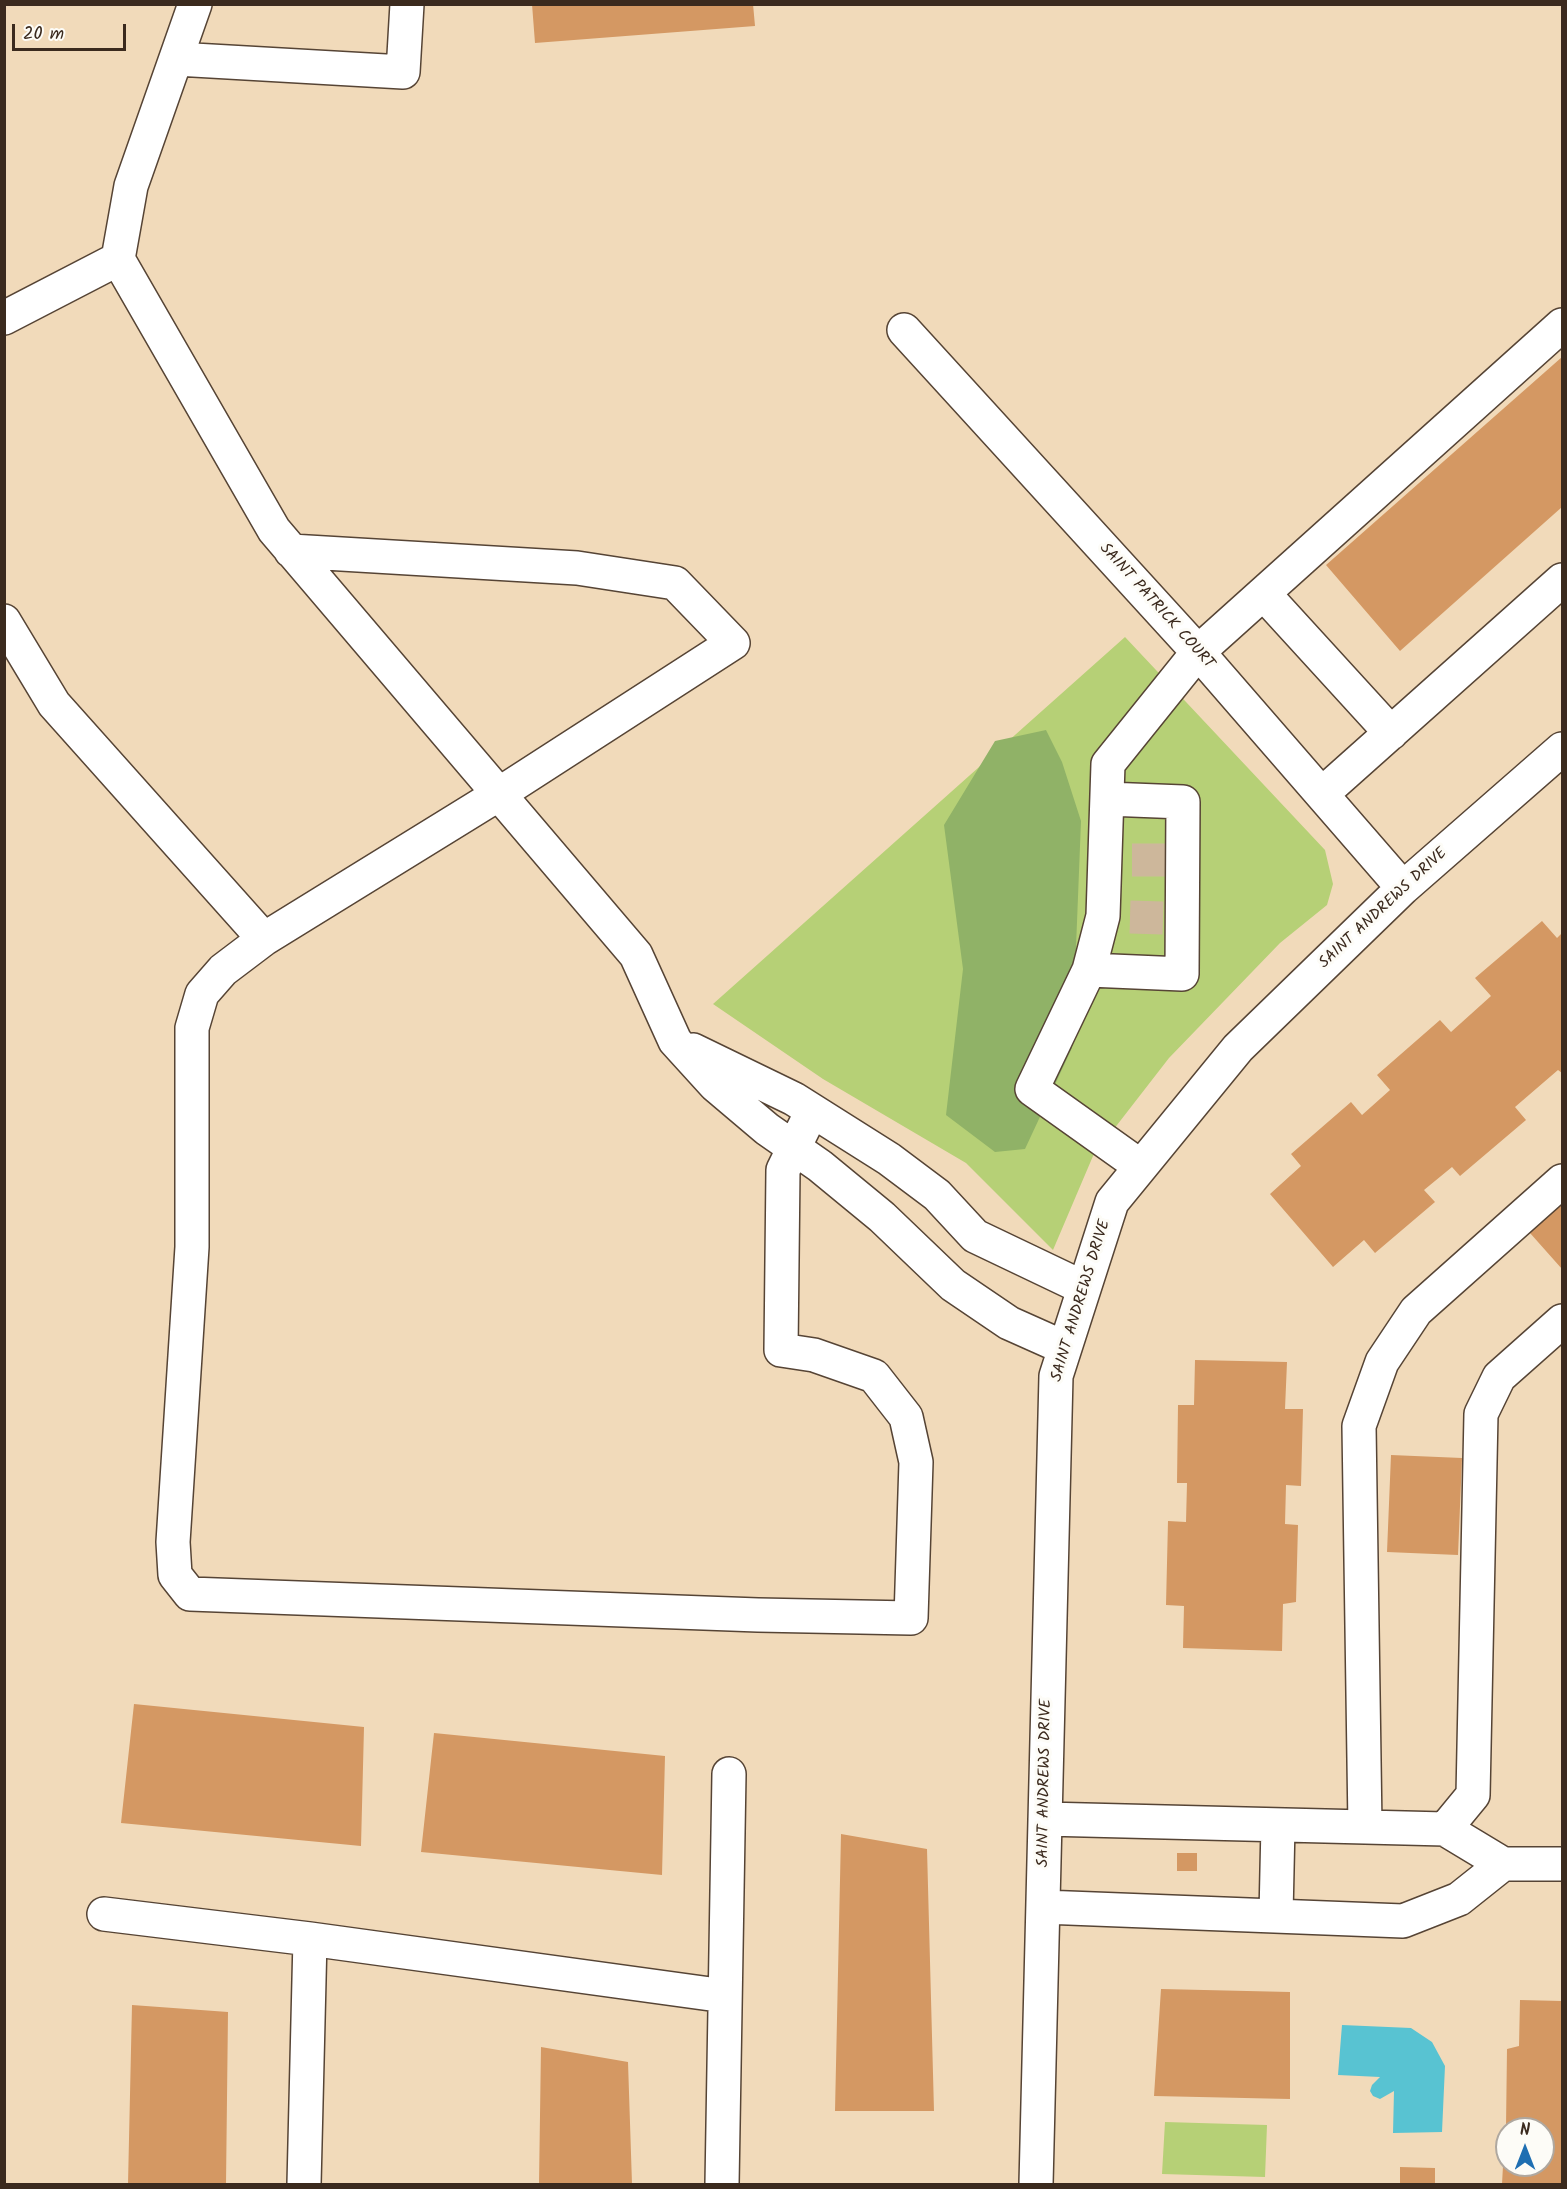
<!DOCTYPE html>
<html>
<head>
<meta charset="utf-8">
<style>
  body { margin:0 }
  #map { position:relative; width:1567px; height:2189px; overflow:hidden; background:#f1daba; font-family:Kalam,sans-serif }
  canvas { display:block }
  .frame { position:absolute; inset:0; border:6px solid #3b2a1e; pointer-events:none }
  .north { position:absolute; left:1495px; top:2117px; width:60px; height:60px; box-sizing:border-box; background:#fdfcf7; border:2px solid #afa8a0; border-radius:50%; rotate:0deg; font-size:16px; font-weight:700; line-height:24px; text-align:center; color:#3b2a1e }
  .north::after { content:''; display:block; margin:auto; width:21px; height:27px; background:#1f6fb2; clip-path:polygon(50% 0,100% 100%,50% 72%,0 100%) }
  .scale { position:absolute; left:12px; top:24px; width:114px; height:27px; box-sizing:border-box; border:3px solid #3b2a1e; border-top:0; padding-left:8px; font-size:18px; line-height:21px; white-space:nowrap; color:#3b2a1e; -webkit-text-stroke:4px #fdfcf7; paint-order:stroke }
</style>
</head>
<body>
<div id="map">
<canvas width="1567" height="2189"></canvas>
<div class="frame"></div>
<div class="north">N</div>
<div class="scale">20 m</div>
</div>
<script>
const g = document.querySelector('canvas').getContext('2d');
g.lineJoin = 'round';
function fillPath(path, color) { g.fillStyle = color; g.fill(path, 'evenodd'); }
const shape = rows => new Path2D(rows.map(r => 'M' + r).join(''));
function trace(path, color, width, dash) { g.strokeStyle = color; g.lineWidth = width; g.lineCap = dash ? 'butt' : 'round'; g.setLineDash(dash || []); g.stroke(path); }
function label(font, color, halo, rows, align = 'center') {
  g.font = font + ' Kalam,sans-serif'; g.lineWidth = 6; g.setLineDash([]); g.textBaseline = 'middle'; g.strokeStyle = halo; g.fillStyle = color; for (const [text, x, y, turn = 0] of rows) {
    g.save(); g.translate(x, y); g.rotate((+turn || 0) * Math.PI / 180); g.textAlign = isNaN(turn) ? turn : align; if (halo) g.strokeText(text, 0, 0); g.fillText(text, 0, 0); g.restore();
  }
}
const green = shape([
  [1125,637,1325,850,1333,884,1327,905,1280,943,1169,1058,1093,1156,1053,1250,966,1163,823,1079,713,1004],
  [1165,2122,1267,2125,1265,2177,1162,2174]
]);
const forest = shape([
  [1046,730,1062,762,1081,821,1072,1048,1025,1149,995,1152,946,1115,963,969,944,825,995,741]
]);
const water = shape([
  [1342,2025,1411,2028,1432,2042,1445,2066,1442,2132,1393,2133,1394,2091,1380,2099,1373,2096,1370,2091,1372,2085,1380,2077,1338,2075]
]);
const building = shape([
  [532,4,753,4,755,26,535,43],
  [1562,357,1562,507,1400,651,1326,565],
  [1542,921,1557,938,1562,933,1562,1073,1558,1070,1515,1107,1526,1120,1460,1176,1452,1167,1424,1190,1435,1202,1375,1253,1364,1240,1333,1267,1270,1194,1301,1166,1291,1154,1351,1102,1362,1115,1390,1090,1377,1075,1440,1020,1451,1032,1491,996,1475,978],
  [1562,1204,1562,1269,1530,1233],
  [1195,1360,1287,1362,1285,1409,1303,1409,1301,1486,1286,1485,1285,1524,1298,1525,1296,1602,1283,1604,1282,1651,1183,1648,1184,1606,1166,1605,1168,1521,1186,1522,1187,1483,1177,1483,1178,1405,1194,1405],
  [1391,1455,1462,1458,1458,1555,1387,1552],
  [134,1704,364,1727,361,1846,121,1823],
  [434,1733,665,1756,662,1875,421,1852],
  [841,1834,927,1849,934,2111,835,2111],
  [1177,1853,1197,1853,1197,1871,1177,1871],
  [1161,1989,1290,1992,1290,2099,1154,2096],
  [1520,2000,1562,2001,1562,2184,1502,2184,1503,2166,1543,2165,1543,2129,1519,2129,1519,2127,1506,2127,1507,2049,1519,2046],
  [132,2005,228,2012,226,2184,128,2184],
  [541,2047,628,2062,632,2184,539,2184],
  [1400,2167,1435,2168,1435,2184,1400,2184]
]);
const minorTunnel = shape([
  [1132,860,1171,860],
  [1130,917,1166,918]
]);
const minor = shape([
  [176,59,403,72,407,4],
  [118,259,274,530,636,955,675,1041,715,1085,767,1129,820,1166,882,1217,953,1285,1009,1323,1065,1348],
  [4,318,118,259,131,186,195,4],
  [904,330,1198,652,1403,888],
  [1264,594,1391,733],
  [4,621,54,704,264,939,223,970,202,994,192,1028,192,1247,173,1542,175,1575,190,1594,758,1615,911,1618,916,1462,906,1417,874,1376,814,1355,781,1350,783,1170,812,1111],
  [1322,794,1562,580],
  [264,939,499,794,733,643,675,583,577,568,291,551],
  [1089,970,1182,974,1183,802,1107,799],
  [693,1050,794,1099,889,1159,937,1195,975,1236,1084,1288],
  [1140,1166,1032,1089,1089,970,1103,916,1108,764,1198,652,1562,325],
  [1365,1827,1359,1426,1382,1362,1416,1311,1562,1181],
  [1445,1829,1473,1795,1481,1414,1499,1377,1562,1321],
  [1503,1864,1562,1864],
  [1043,1907,1403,1921,1459,1899,1503,1864,1445,1829,1045,1819],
  [104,1914,310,1939,725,1996],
  [1276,1915,1278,1825],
  [304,2184,310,1939],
  [722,2184,729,1774],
  [1036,2184,1056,1376,1112,1202,1238,1048,1403,888,1562,749]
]);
const streetNames = [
  ["SAINT PATRICK COURT",1156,607,48],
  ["SAINT ANDREWS DRIVE",1384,909,-43],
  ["SAINT ANDREWS DRIVE",1082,1301,-73],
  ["SAINT ANDREWS DRIVE",1046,1783,-89]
];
fillPath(green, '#b6d076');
fillPath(forest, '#90b267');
fillPath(water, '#58c3d2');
fillPath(building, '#d49863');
trace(minorTunnel, '#cdb79b', 33, [33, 16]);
trace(minor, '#564435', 36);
trace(minor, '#fff', 33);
label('16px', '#3b2a1e', '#fdfcf7', streetNames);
</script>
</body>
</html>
